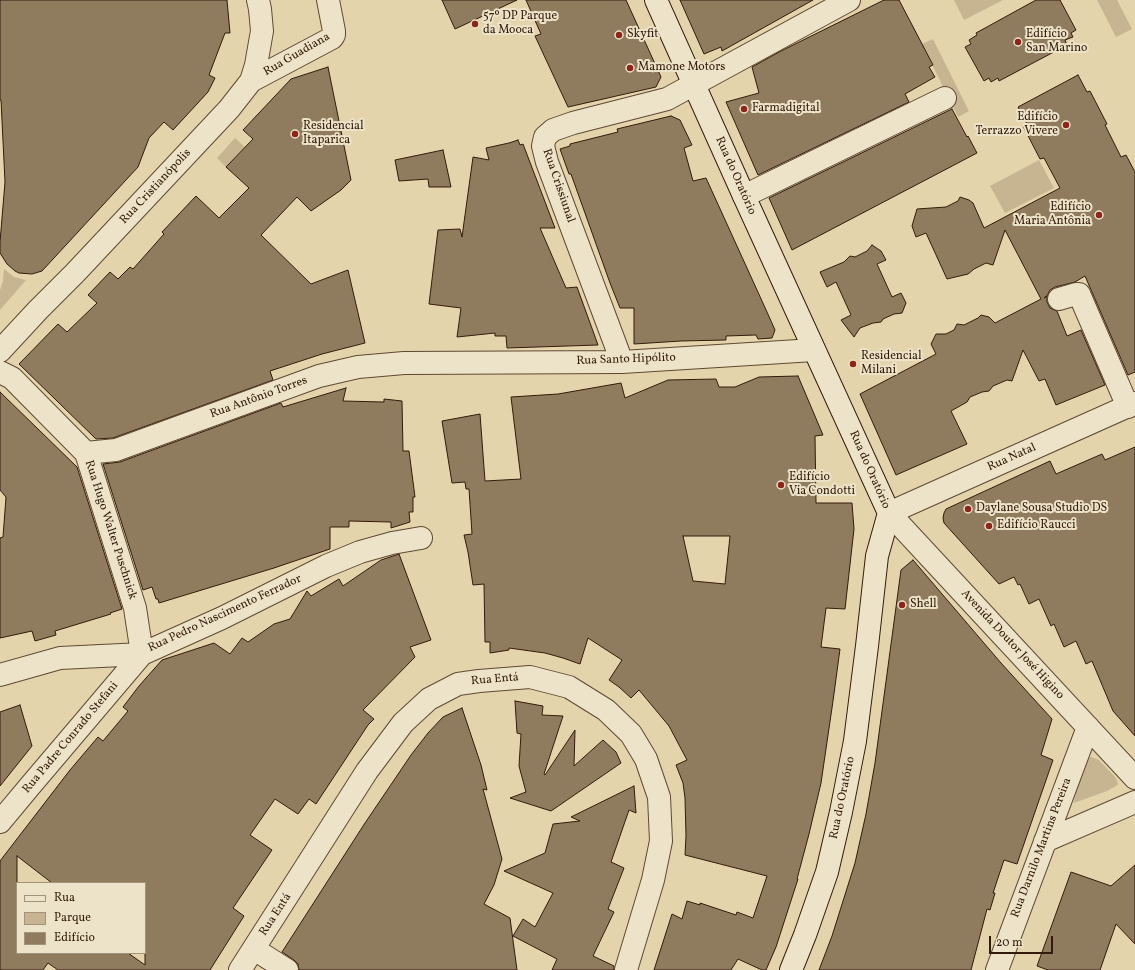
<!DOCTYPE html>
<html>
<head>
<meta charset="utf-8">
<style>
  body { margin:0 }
  #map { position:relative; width:1135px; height:970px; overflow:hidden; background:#e4d4ab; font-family:Vollkorn,serif }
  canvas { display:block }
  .legend { position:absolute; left:16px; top:882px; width:130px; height:72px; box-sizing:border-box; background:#ede3c8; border:1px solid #a3937c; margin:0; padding:5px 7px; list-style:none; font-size:12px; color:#331b0b }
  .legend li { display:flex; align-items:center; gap:8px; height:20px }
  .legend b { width:20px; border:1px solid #a3937c }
  .scale { position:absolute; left:989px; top:936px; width:64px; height:18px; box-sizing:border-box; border:2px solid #331b0b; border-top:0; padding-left:5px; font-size:12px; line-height:14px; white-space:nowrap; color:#331b0b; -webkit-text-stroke:3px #ede3c8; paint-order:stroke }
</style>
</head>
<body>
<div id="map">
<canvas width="1135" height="970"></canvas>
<ul class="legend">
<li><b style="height:5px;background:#ede3c8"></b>Rua</li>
<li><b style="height:11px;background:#c6b590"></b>Parque</li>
<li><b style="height:11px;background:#8f7b5e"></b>Edifício</li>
</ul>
<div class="scale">20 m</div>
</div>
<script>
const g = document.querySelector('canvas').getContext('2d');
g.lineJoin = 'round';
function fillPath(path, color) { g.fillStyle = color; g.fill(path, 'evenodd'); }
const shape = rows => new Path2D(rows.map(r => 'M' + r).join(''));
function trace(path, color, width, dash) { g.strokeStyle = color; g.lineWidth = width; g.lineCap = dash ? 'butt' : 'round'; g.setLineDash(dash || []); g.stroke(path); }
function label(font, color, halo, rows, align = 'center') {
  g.font = font + ' Vollkorn,serif'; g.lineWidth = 4; g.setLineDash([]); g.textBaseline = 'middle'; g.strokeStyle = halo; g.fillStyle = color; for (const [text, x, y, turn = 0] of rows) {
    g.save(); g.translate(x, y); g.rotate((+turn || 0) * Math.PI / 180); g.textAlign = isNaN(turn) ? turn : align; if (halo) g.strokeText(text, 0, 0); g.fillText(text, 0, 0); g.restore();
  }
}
const green = shape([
  [954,0,1003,0,964,20],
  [1097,0,1117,0,1132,29,1116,37],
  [933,39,969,111,958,117,922,44],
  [235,138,245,147,226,167,217,158],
  [1039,160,1054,188,1005,213,990,186],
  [4,269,14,277,26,280,0,310,0,290,3,281],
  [1091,757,1099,760,1116,778,1118,784,1116,786,1107,791,1074,803,1074,802,1075,796,1080,780,1089,758]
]);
const building = shape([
  [0,0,227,0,230,33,225,33,209,75,215,78,208,92,173,130,164,122,149,138,138,167,42,271,32,274,19,273,15,271,7,264,0,253,0,242,5,182,1,100,0,100,0,0],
  [442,0,517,0,455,29,442,0],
  [526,0,626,0,661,77,656,87,568,107,535,36,541,34,526,0],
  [680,0,813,0,722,51,721,47,704,54,680,0],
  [884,0,899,0,933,65,929,67,935,77,905,94,909,102,758,175,726,102,759,93,752,67,781,51,884,0],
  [1036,0,1060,0,1076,30,1071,33,1073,37,1065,40,1067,45,999,81,998,78,991,82,989,78,984,81,965,47,971,44,969,40,977,35,976,33,1036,0],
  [328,67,351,180,341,190,311,211,297,197,261,235,311,284,348,270,365,343,322,354,270,371,273,380,113,438,96,439,19,364,58,324,67,332,97,303,88,295,110,272,118,279,130,267,133,269,164,234,162,232,196,196,219,218,249,188,226,167,253,139,243,130,291,79,328,67],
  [1078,75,1087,92,1090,91,1107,124,1105,125,1121,157,1126,155,1135,172,1135,372,1128,375,1085,276,1075,282,1055,287,1050,290,1047,296,1044,298,1047,296,1047,302,1050,308,1057,311,1067,336,1081,330,1105,385,1056,405,1045,379,1039,381,1023,350,1012,381,1007,380,993,386,989,391,982,392,970,397,967,402,951,411,967,444,896,475,860,394,936,354,931,344,936,334,946,334,954,330,957,324,964,325,978,318,981,315,989,317,995,323,1041,299,1005,230,993,265,986,263,974,269,968,274,947,279,926,233,916,237,912,226,917,209,946,207,958,201,960,197,969,200,973,203,984,228,1060,188,1044,158,1040,159,1023,126,1027,124,1018,107,1078,75],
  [952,109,967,137,968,136,977,153,792,250,769,198,952,109],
  [671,116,680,120,692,145,684,148,693,181,706,178,767,312,775,330,772,338,758,339,756,335,726,336,726,340,681,341,634,344,634,308,620,308,610,283,571,174,569,174,560,149,570,146,570,144,618,132,617,129,671,116],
  [518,140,520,145,523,144,555,228,540,228,566,288,577,287,598,345,507,348,506,336,495,336,495,333,457,337,461,308,429,304,438,230,460,229,462,237,473,157,489,160,486,148,509,143,518,140],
  [443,150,451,187,429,187,428,179,399,181,395,160,443,150],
  [872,245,881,251,886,260,877,264,892,297,901,293,906,303,902,313,894,314,883,319,881,322,873,323,860,328,854,337,841,320,851,315,836,282,827,287,820,272,844,262,850,256,855,257,867,251,872,245],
  [798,376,823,435,815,436,816,503,852,503,854,529,845,609,826,608,821,647,840,649,833,701,821,783,809,834,797,879,798,879,776,947,766,970,762,970,738,959,731,970,654,970,672,914,682,919,687,901,700,905,700,903,736,915,737,912,753,918,767,876,685,855,686,836,685,798,683,783,676,765,687,760,669,726,639,690,631,698,619,687,609,680,622,660,588,638,580,664,563,658,545,653,509,648,509,650,490,653,490,642,485,642,484,584,473,585,468,552,464,535,472,534,469,489,466,489,465,482,452,483,442,421,480,414,485,481,521,479,511,397,558,394,621,383,625,398,668,380,716,379,719,387,735,387,759,377,798,376],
  [683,536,730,536,725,584,693,581,683,536],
  [346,388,343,401,384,402,384,399,402,401,403,451,409,451,415,497,413,497,413,512,409,512,410,522,391,528,391,522,349,521,349,527,330,527,330,549,274,568,159,603,158,599,156,599,152,587,143,590,103,464,120,462,281,403,283,407,346,388],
  [0,392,77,467,122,609,110,613,111,614,55,631,56,635,35,641,32,631,0,638,0,538,3,537,6,497,0,490,0,392],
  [1135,447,1135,736,1113,711,1092,661,1086,664,1076,641,1064,647,1054,624,1051,626,1039,599,1029,604,1020,584,1018,585,1014,577,999,584,944,523,943,518,944,513,946,509,1050,461,1056,474,1102,454,1105,460,1135,447],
  [399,554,431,640,410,647,415,657,363,710,374,719,368,725,316,804,309,799,298,814,275,799,250,835,272,850,233,908,244,916,210,970,58,970,48,963,43,970,0,970,0,861,70,770,98,737,103,741,128,711,123,707,139,686,162,660,214,643,230,654,242,638,248,642,274,624,290,619,307,591,311,596,339,579,343,586,381,560,399,554],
  [17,856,52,883,145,883,145,965,128,953,17,953,17,856],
  [913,560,1001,663,1052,719,1041,755,1053,760,1017,864,1004,860,993,893,995,893,990,910,987,909,971,970,819,970,832,936,855,863,866,814,875,763,901,570,913,560],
  [515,701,543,706,542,715,563,716,544,774,545,775,575,730,574,766,603,740,616,752,621,763,551,811,510,798,526,792,519,766,521,734,517,733,515,701],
  [20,705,32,746,0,786,0,712,20,705],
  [462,708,481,765,487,790,483,789,502,859,494,885,484,904,510,918,517,970,299,970,298,964,294,960,282,952,365,823,411,755,428,733,443,717,462,708],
  [634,786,636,813,629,810,611,862,624,868,608,909,614,912,593,956,614,966,614,970,552,970,557,959,513,936,523,919,535,927,553,893,504,871,545,853,553,824,580,821,571,817,634,786],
  [1135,865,1135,944,1116,924,1100,970,1048,970,1037,966,1071,872,1111,886,1135,865]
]);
const street = shape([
  [251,81,332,38,334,35,334,31,328,0],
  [744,196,945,98],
  [1059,299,1076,294,1079,294,1080,296,1128,407],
  [0,351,38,310,75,273,229,109,251,81,256,65,262,31,260,9,258,0],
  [622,362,547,162,543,146,545,137,553,130,573,123,667,99,849,0],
  [0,372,12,378,86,453,135,608,142,654,30,786,0,822],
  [1135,403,889,513,1135,778],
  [86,453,116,450,319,376,358,367,404,363,622,362,814,350],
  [0,675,60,658,142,654,222,618,326,566,360,552,392,543,421,538],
  [1045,841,1135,802],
  [254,949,287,970],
  [240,970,367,771,403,723,429,699,458,684,479,681,530,677,569,687,606,710,631,734,646,759,659,797,661,841,653,880,626,970],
  [997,970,1088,727]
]);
const secondary = shape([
  [656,0,744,196,889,513,877,556,867,646,855,741,841,812,827,872,805,935,791,970]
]);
const markers = [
  [475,24,4,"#8f2418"],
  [619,35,4,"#8f2418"],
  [1018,42,4,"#8f2418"],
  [630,68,4,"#8f2418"],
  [744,109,4,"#8f2418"],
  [1066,125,4,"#8f2418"],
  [295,134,4,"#8f2418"],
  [1099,215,4,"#8f2418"],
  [853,364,4,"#8f2418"],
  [781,485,4,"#8f2418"],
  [968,509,4,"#8f2418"],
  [989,526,4,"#8f2418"],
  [902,605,4,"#8f2418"]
];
const poiNames = [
  ["57º DP Parque",483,17],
  ["da Mooca",483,31],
  ["Skyfit",627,35],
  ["Edifício",1026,35],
  ["San Marino",1026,49],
  ["Mamone Motors",638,68],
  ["Farmadigital",752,109],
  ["Edifício",1058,118,"right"],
  ["Terrazzo Vivere",1058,132,"right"],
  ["Residencial",303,127],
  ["Itaparica",303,141],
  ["Edifício",1091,208,"right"],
  ["Maria Antônia",1091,222,"right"],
  ["Residencial",861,357],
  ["Milani",861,371],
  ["Edifício",789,478],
  ["Via Condotti",789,492],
  ["Daylane Sousa Studio DS",976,509],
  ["Edifício Raucci",997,526],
  ["Shell",910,605]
];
const streetNames = [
  ["Rua Guadiana",297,55,-30],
  ["Rua do Oratório",735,176,66],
  ["Rua Crissiunal",558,186,71],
  ["Rua Cristianópolis",156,187,-47],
  ["Rua Santo Hipólito",626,360,-2],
  ["Rua Antônio Torres",259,398,-20],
  ["Rua Natal",1012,458,-24],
  ["Rua do Oratório",869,470,66],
  ["Rua Hugo Walter Puschnick",110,530,72],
  ["Rua Pedro Nascimento Ferrador",225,614,-25],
  ["Avenida Doutor José Higino",1012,645,47],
  ["Rua Entá",495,680,-5],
  ["Rua Padre Conrado Stefani",71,738,-50],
  ["Rua do Oratório",843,798,-78],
  ["Rua Darnilo Martins Pereira",1042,848,-69],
  ["Rua Entá",276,915,-57]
];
fillPath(green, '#c6b590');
fillPath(building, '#8f7b5e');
trace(building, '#331b0b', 1);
trace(street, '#5f4933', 24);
trace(secondary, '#331b0b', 24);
trace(street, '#ede3c8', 22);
trace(secondary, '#ede3c8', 22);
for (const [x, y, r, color] of markers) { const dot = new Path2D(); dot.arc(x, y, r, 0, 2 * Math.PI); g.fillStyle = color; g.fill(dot); trace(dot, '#ede3c8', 1.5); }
label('12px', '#331b0b', '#ede3c8', poiNames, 'left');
label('12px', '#331b0b', '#ede3c8', streetNames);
</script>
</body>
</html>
